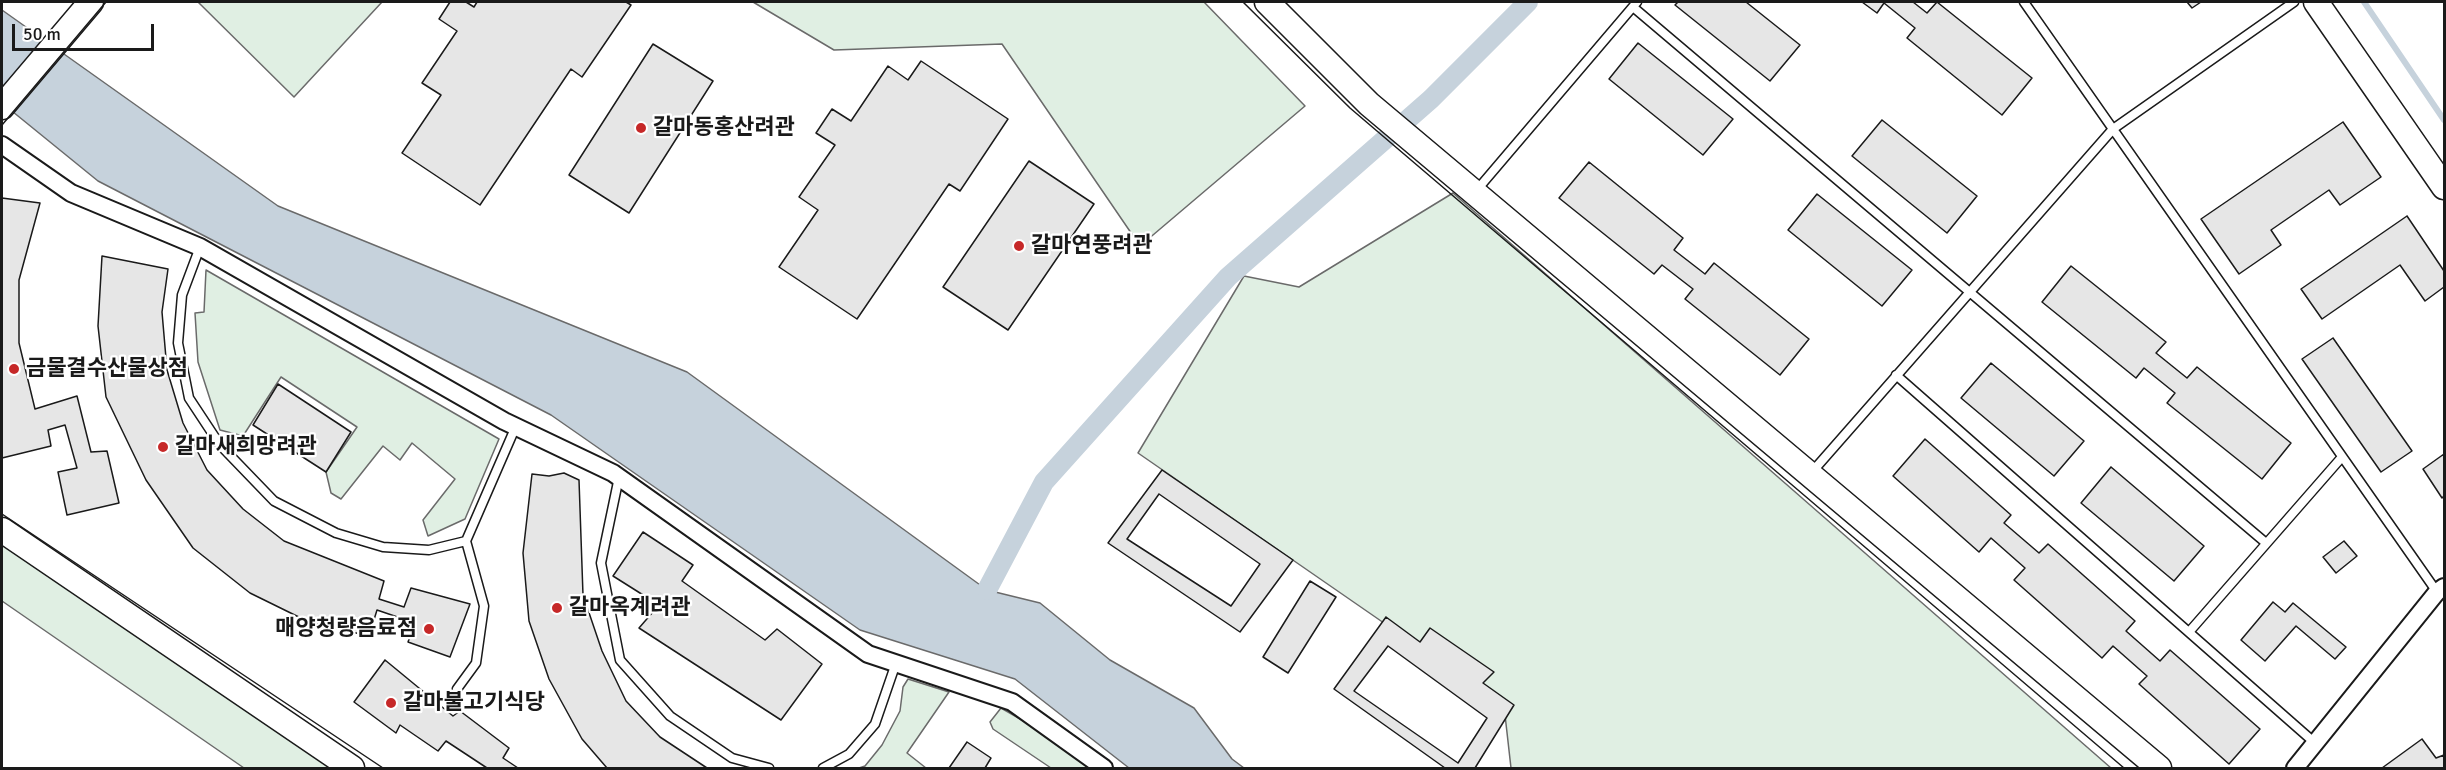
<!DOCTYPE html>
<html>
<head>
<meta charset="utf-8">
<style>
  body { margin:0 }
  #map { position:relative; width:2446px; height:770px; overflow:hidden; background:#fff; font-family:Signika,sans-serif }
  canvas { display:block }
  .frame { position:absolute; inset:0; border:3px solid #1a1a1a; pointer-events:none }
  .scale { position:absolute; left:12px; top:24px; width:142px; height:27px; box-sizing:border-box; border:3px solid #1a1a1a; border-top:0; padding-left:8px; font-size:18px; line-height:21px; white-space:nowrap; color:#1a1a1a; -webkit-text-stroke:4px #fff; paint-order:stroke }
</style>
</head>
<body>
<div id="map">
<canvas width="2446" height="770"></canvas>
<div class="frame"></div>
<div class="scale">50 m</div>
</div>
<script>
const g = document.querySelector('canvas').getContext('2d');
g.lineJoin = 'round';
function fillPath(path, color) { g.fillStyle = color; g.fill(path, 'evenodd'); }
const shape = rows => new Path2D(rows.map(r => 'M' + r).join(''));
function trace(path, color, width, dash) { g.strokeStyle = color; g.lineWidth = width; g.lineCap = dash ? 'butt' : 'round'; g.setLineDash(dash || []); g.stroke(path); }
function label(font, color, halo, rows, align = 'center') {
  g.font = font + ' Signika,"Noto Sans KR",sans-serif'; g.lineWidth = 4.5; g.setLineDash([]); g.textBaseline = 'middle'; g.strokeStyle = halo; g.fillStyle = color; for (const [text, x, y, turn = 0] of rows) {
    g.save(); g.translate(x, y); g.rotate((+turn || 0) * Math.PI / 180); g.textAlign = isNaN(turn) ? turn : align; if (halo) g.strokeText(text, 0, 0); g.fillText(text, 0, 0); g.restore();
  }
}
const green = shape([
  [198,2,382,2,294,97,198,2],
  [753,2,1204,2,1305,106,1140,246,1002,44,834,50,753,2],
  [1453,193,2111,768,1511,768,1504,706,1138,453,1244,276,1299,287,1453,193],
  [206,270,499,439,465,519,428,536,423,520,455,479,412,443,400,460,383,446,341,499,331,493,326,472,357,427,281,377,243,436,220,430,198,362,195,313,204,312,206,270],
  [2,530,352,768,244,768,2,601,2,530],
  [908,679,949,692,907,753,926,768,859,768,865,766,882,745,900,711,903,687,908,679],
  [1001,708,1036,728,1091,768,1051,768,993,729,990,722,1001,708]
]);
const water = shape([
  [2,10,278,206,687,372,987,590,1040,603,1110,660,1194,708,1232,759,1244,768,1129,768,1015,679,860,630,551,415,98,181,2,103,2,10]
]);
const stream = shape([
  [2364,2,2444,120]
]);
const canal = shape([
  [987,590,1044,482,1228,277,1431,99,1528,2]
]);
const building = shape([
  [450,2,466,2,474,7,477,2,626,2,631,5,582,77,571,69,480,205,402,153,441,95,422,83,457,31,439,19,450,2],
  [1678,2,1746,2,1800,45,1770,81,1675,5,1678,2],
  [1862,2,1913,2,1927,13,1937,2,2032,78,2002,115,1907,38,1915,28,1884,3,1877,13,1862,2],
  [2187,2,2201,2,2192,8,2187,2],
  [1638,43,1733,119,1703,155,1609,79,1638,43],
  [653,44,713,81,629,213,569,175,653,44],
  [921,61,1008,119,960,191,949,184,857,319,779,267,818,210,799,197,835,145,816,133,832,109,851,121,888,66,908,80,921,61],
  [1882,120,1977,196,1947,233,1852,156,1882,120],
  [2343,122,2381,177,2340,205,2329,190,2271,230,2281,245,2239,274,2201,219,2343,122],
  [1029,161,1094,204,1008,330,943,287,1029,161],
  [1589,162,1683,238,1674,250,1705,274,1714,263,1809,339,1780,375,1685,299,1693,289,1662,265,1654,274,1559,198,1589,162],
  [1817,194,1912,270,1882,306,1788,230,1817,194],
  [2,198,40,203,19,280,19,343,35,409,77,396,91,452,107,451,119,503,67,515,58,472,77,468,65,425,48,430,51,446,2,458,2,198],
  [2407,216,2444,271,2444,287,2425,301,2400,265,2322,319,2301,289,2407,216],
  [102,256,168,269,162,312,167,370,183,423,207,470,243,509,284,541,384,581,379,599,404,607,411,588,470,604,450,657,408,642,415,623,377,610,369,636,309,622,250,593,193,548,146,480,106,397,98,326,102,256],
  [2071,266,2166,342,2156,353,2187,378,2197,367,2291,443,2262,479,2167,403,2175,393,2144,368,2136,378,2042,302,2071,266],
  [2333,338,2412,451,2381,472,2302,359,2333,338],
  [1991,363,2084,441,2054,476,1961,398,1991,363],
  [278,384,351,432,326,472,253,425,278,384],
  [1925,439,2011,515,2004,523,2039,553,2048,544,2135,621,2126,631,2160,661,2170,650,2260,729,2229,764,2139,684,2147,676,2113,646,2102,658,2014,580,2025,568,1991,538,1979,552,1893,476,1925,439],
  [2444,454,2444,496,2442,498,2423,469,2444,454],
  [2111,467,2204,546,2174,581,2081,503,2111,467],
  [1162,470,1293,560,1240,632,1108,543,1162,470],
  [564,473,579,480,583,595,602,651,626,701,660,737,707,768,607,768,582,739,549,679,529,621,523,553,532,474,549,476,564,473],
  [1159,494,1260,564,1231,606,1127,539,1159,494],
  [643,532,693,565,682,581,765,640,777,629,822,664,781,720,639,628,659,605,613,576,643,532],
  [2344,541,2357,556,2336,573,2323,557,2344,541],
  [1310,581,1336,597,1288,673,1263,657,1310,581],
  [2273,602,2285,612,2293,603,2346,647,2335,659,2296,626,2265,661,2241,640,2273,602],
  [1386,617,1420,642,1430,628,1494,672,1483,683,1514,705,1475,768,1445,768,1334,689,1386,617],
  [1388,646,1487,718,1458,763,1354,691,1388,646],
  [385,660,453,716,460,711,509,748,503,758,518,768,487,768,446,741,438,751,400,725,396,733,354,702,385,660],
  [2422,739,2436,758,2444,755,2444,768,2382,768,2422,739],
  [967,742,991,758,985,768,949,768,967,742]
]);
const lane = shape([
  [2024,2,2437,592],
  [1633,7,2266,543],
  [1476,191,1637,2],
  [200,247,182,295,178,343,189,398,220,445,274,501,336,533,383,547,429,550,466,541],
  [1896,375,2315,743],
  [1812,472,2113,129,2294,2],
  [619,477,601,563,620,660,670,716,732,758,769,768],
  [2189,632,2342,457],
  [457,689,476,663,484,606,466,541,516,426],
  [823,768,849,754,875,724,896,663]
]);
const street = shape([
  [2,145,71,193,200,247,504,421,613,473,868,654,1012,702,1104,768],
  [2295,768,2437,592,2444,587]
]);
const secondary = shape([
  [1267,2,1369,104,2159,768],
  [2316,2,2444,187],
  [2,107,91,2],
  [2,530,352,768]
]);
const tram = shape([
  [1243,2,1350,108,2124,768],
  [2,125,106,2],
  [2,514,383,768]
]);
const markers = [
  [641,128,6,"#c62828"],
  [1019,246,6,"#c62828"],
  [14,369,6,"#c62828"],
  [163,447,6,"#c62828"],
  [557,608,6,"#c62828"],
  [429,629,6,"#c62828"],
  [391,703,6,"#c62828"]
];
const poiNames = [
  ["갈마동홍산려관",653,128],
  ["갈마연풍려관",1031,246],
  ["금물결수산물상점",26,369],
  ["갈마새희망려관",175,447],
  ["갈마옥계려관",569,608],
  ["매양청량음료점",417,629,"right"],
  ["갈마불고기식당",403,703]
];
fillPath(green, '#e0efe3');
trace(green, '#6a6a6a', 1.5);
fillPath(water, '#c6d2dc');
trace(water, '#6a6a6a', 1.5);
trace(stream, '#c6d2dc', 6);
trace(canal, '#c6d2dc', 20);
fillPath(building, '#e6e6e6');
trace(building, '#1a1a1a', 1.5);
trace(lane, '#1a1a1a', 11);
trace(street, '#1a1a1a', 20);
trace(secondary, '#1a1a1a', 27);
trace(lane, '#fff', 8);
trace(street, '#fff', 16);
trace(secondary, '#fff', 24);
trace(tram, '#1a1a1a', 1.5);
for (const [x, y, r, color] of markers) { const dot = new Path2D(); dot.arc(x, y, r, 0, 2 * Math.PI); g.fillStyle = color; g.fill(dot); trace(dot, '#fff', 2); }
label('bold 22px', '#1a1a1a', '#fff', poiNames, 'left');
</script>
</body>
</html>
